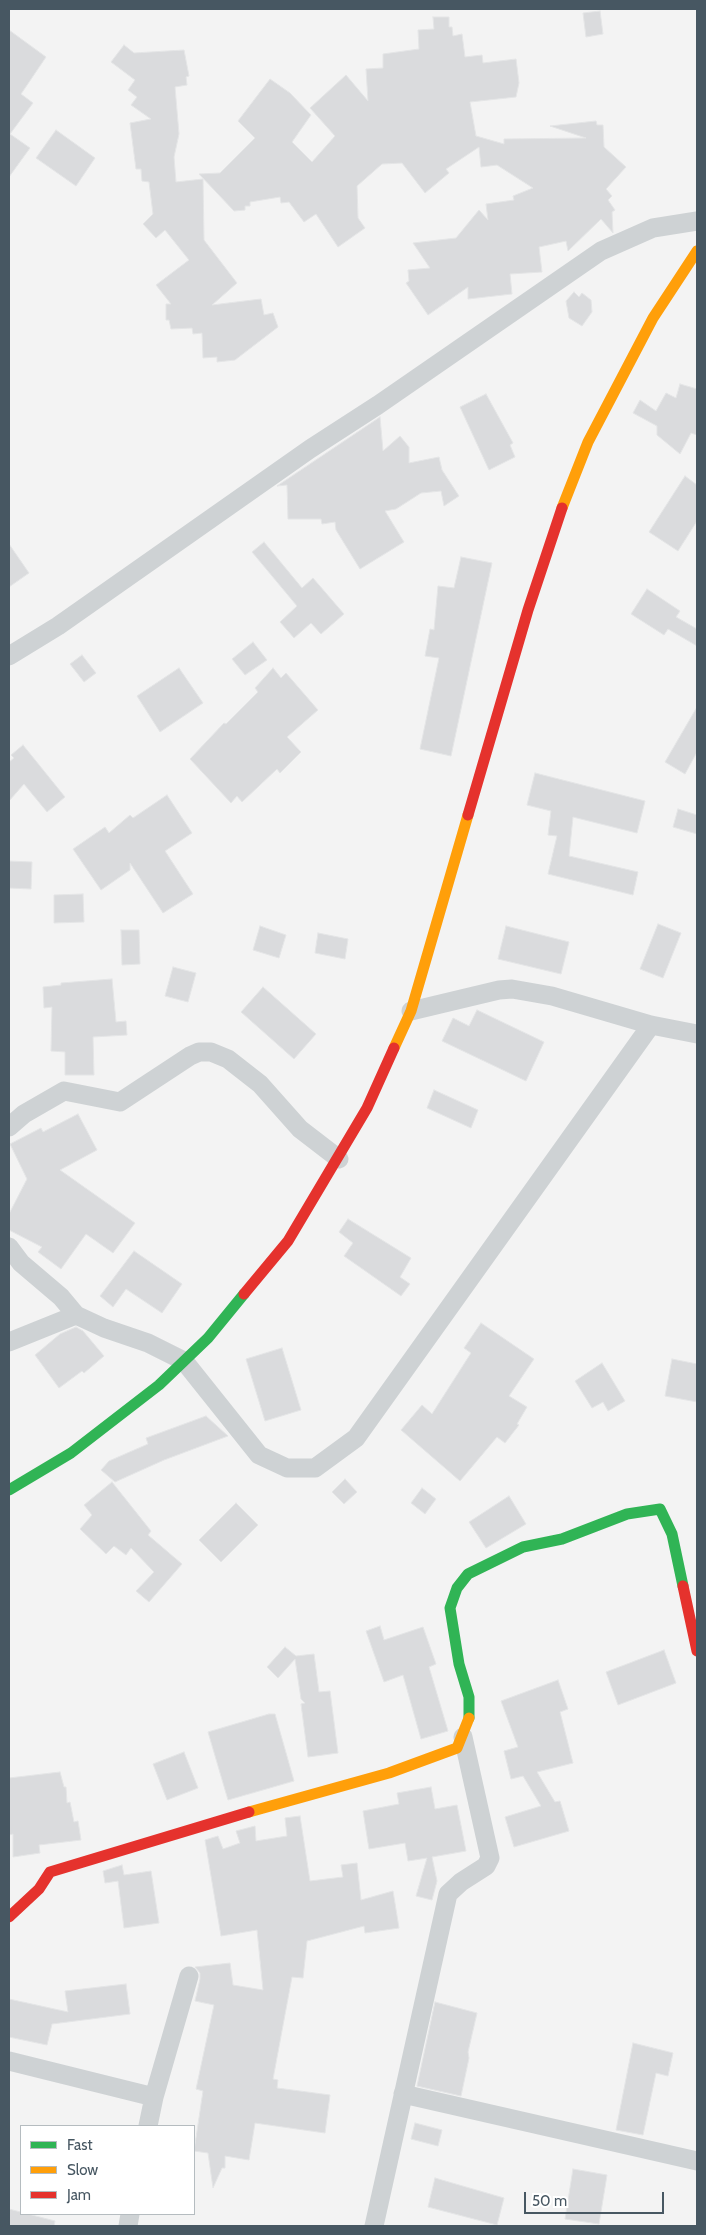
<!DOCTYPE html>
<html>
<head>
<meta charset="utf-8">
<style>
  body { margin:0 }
  #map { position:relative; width:706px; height:2235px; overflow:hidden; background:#f3f3f3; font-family:Cabin,sans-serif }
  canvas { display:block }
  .frame { position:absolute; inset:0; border:10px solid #475762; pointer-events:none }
  .legend { position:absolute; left:20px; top:2125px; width:175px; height:90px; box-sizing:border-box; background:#fff; border:1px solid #b5bcc0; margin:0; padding:6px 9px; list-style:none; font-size:15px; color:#475762 }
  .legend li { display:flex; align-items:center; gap:10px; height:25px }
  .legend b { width:25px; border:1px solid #b5bcc0 }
  .scale { position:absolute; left:524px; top:2192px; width:140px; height:22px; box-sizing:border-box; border:2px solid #475762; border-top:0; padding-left:6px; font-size:15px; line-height:18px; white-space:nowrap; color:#475762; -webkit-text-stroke:4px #fff; paint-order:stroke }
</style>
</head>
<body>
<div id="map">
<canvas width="706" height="2235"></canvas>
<div class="frame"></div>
<ul class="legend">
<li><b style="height:6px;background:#30b455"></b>Fast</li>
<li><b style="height:6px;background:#ff9f0a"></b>Slow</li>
<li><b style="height:6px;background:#e5322d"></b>Jam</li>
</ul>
<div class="scale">50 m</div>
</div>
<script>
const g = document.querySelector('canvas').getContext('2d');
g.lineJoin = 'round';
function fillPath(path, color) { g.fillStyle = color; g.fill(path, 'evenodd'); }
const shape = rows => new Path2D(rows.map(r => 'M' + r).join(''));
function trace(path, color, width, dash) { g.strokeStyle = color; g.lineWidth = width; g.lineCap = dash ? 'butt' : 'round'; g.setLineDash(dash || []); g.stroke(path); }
const building = shape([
  [600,11,603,34,586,37,583,13,600,11],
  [433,17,449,17,449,27,452,27,453,36,462,34,465,57,482,55,483,63,516,59,519,83,516,97,470,102,476,136,504,144,504,139,586,138,550,126,596,121,597,125,603,125,604,147,626,167,606,189,612,196,608,200,615,210,612,212,613,233,601,219,568,251,566,241,539,247,542,272,510,274,512,294,468,299,468,287,428,315,406,283,409,281,408,270,430,268,413,243,456,238,479,210,488,220,486,204,514,200,513,196,533,188,497,165,481,167,479,147,446,169,449,173,425,193,402,163,382,164,357,186,358,218,365,228,338,247,316,214,304,222,289,202,281,203,280,197,250,202,250,206,245,206,245,210,234,211,199,174,220,173,255,138,238,121,270,79,290,93,311,115,292,142,312,162,335,136,310,108,346,75,368,101,366,69,383,68,383,54,419,49,418,30,434,29,433,17],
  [9,30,46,57,21,94,33,103,10,134,30,148,9,177,9,30],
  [124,45,134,53,184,50,189,76,186,77,187,85,175,87,179,134,174,157,176,182,203,179,204,240,237,283,212,305,261,299,264,315,273,313,278,327,235,360,217,362,217,357,203,358,202,333,193,334,192,328,171,329,169,320,166,320,166,304,171,304,156,285,189,260,165,230,156,238,143,224,153,214,149,182,142,181,141,169,136,169,130,123,151,119,131,105,137,97,128,90,135,80,111,62,124,45],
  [56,130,95,158,76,186,36,158,56,130],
  [574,292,579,297,582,293,591,300,592,312,582,326,569,318,566,301,574,292],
  [680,384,697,389,697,435,691,433,680,454,657,435,657,426,633,413,640,400,656,411,666,393,676,398,680,384],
  [486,394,513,443,510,445,515,457,489,470,460,407,486,394],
  [380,417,383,451,400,436,409,447,409,463,439,457,442,470,459,496,444,506,441,491,421,493,396,509,385,511,404,542,360,569,336,530,335,522,322,524,321,519,288,519,287,485,277,486,380,417],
  [685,476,697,485,697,521,678,551,649,532,685,476],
  [264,542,302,588,313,578,344,614,321,634,311,623,294,638,280,622,297,606,252,552,264,542],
  [9,544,29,573,9,587,9,544],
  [461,557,492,563,451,756,420,749,439,658,425,656,430,629,434,630,438,586,454,588,461,557],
  [647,589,680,611,676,617,697,629,697,646,668,629,664,635,631,614,647,589],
  [253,642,267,660,245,675,232,659,253,642],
  [82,655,96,673,84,682,70,664,82,655],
  [179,668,203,703,160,732,137,696,179,668],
  [273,668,281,678,286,673,318,710,287,737,301,752,280,773,277,769,242,802,237,796,231,803,190,759,224,723,226,724,258,692,255,688,273,668],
  [697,707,697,752,685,774,665,762,697,707],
  [23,745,65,797,47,812,24,784,9,801,9,762,14,758,11,755,23,745],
  [535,773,645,801,637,833,573,817,569,856,638,872,633,895,548,874,557,836,548,835,551,811,527,805,535,773],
  [167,795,192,833,165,851,193,894,163,913,130,863,130,870,101,890,73,849,105,827,109,833,130,815,133,818,167,795],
  [678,809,697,815,697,834,673,827,678,809],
  [9,861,32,862,31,889,9,888,9,861],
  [83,894,84,922,54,923,54,895,83,894],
  [658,924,681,933,663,978,640,969,658,924],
  [260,926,286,935,279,958,253,950,260,926],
  [506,926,569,942,561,974,498,959,506,926],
  [121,930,139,930,140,964,122,965,121,930],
  [318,933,348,939,345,959,315,953,318,933],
  [173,967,196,973,188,1002,165,996,173,967],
  [112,979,116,1022,126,1021,127,1035,93,1037,94,1075,65,1075,65,1052,51,1051,52,1007,44,1008,43,987,61,985,61,983,112,979],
  [263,987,316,1034,294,1059,241,1012,263,987],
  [477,1010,544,1042,526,1081,442,1041,453,1018,469,1026,477,1010],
  [434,1090,478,1110,471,1128,427,1108,434,1090],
  [78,1114,97,1150,60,1170,135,1223,113,1253,86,1234,61,1269,38,1252,42,1247,9,1230,9,1214,27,1179,10,1144,41,1128,43,1132,78,1114],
  [348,1219,411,1258,400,1277,410,1284,401,1296,344,1256,353,1243,339,1232,348,1219],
  [134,1251,182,1284,162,1313,126,1289,113,1307,100,1296,134,1251],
  [481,1323,534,1359,509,1396,527,1407,517,1424,519,1425,505,1443,497,1437,460,1481,401,1430,422,1405,432,1414,471,1353,464,1348,481,1323],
  [76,1327,83,1331,104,1356,84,1373,82,1371,59,1388,35,1355,60,1334,76,1327],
  [282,1348,301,1410,265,1421,246,1359,282,1348],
  [672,1359,697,1364,697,1402,665,1396,672,1359],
  [602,1363,625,1401,608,1411,603,1402,592,1408,575,1381,602,1363],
  [206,1416,228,1436,164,1460,115,1482,101,1470,109,1461,148,1444,146,1438,206,1416],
  [345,1479,357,1492,344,1504,332,1492,345,1479],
  [112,1482,151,1531,148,1535,182,1564,149,1602,136,1591,154,1572,131,1548,126,1555,114,1546,106,1554,80,1529,92,1515,84,1505,112,1482],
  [422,1488,436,1499,425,1514,411,1503,422,1488],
  [509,1496,526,1524,486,1548,469,1522,509,1496],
  [236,1503,258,1525,221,1562,199,1540,236,1503],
  [380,1626,384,1640,423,1627,436,1664,429,1667,448,1731,421,1739,403,1675,384,1682,366,1631,380,1626],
  [285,1647,296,1656,314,1654,319,1692,330,1691,338,1753,308,1757,301,1704,305,1703,301,1699,295,1659,278,1678,267,1667,285,1647],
  [664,1650,676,1683,618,1705,606,1672,664,1650],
  [558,1680,568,1709,560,1712,573,1763,537,1772,555,1802,560,1801,569,1831,514,1847,505,1817,541,1806,523,1776,511,1779,504,1751,518,1747,501,1701,558,1680],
  [269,1714,275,1714,294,1781,228,1800,208,1732,269,1714],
  [184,1752,198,1788,167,1800,153,1764,184,1752],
  [60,1772,64,1787,66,1787,67,1803,70,1802,74,1822,78,1821,81,1840,39,1845,40,1853,13,1857,13,1834,9,1835,9,1778,60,1772],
  [431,1787,435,1809,457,1805,466,1851,432,1857,437,1881,432,1900,416,1896,427,1858,408,1861,405,1843,369,1849,363,1811,399,1804,397,1793,431,1787],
  [300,1816,310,1881,343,1877,341,1865,357,1863,361,1900,393,1891,399,1928,365,1933,364,1926,307,1941,303,1978,292,1977,273,2079,278,2080,277,2088,330,2095,325,2133,255,2123,249,2160,225,2156,225,2168,222,2168,213,2188,208,2153,194,2151,203,2091,196,2089,214,2005,195,2001,200,1979,200,1973,195,1967,230,1963,233,1985,263,1990,257,1930,221,1936,205,1840,218,1836,223,1849,240,1843,236,1831,255,1826,256,1841,287,1836,285,1818,300,1816],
  [122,1865,124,1875,151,1871,159,1923,124,1928,118,1881,105,1883,103,1871,122,1865],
  [126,1984,130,2014,52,2024,47,2045,9,2037,9,1999,68,2012,65,1991,126,1984],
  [435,2002,477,2013,468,2052,469,2058,461,2096,417,2086,435,2002],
  [633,2043,673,2053,668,2076,656,2073,643,2135,616,2130,633,2043],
  [415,2123,442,2130,438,2146,411,2139,415,2123],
  [573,2169,607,2175,599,2224,565,2219,573,2169],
  [435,2178,504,2198,497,2225,428,2207,435,2178],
  [9,2209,55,2221,54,2226,9,2226,9,2209]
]);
const street = shape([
  [9,656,58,626,310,449,378,405,601,251,653,228,697,221],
  [411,1011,499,990,512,989,552,996,651,1025,697,1034],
  [9,1127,24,1114,64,1091,120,1102,190,1056,199,1052,211,1052,228,1059,260,1084,300,1129,339,1159],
  [9,1247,21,1263,61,1297,76,1315,104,1328,148,1343,184,1361,259,1455,287,1468,315,1468,356,1438,651,1025],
  [9,1342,76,1315],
  [9,2061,154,2097],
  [403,2094,697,2161],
  [148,2126,154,2097,189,1976],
  [128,2226,130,2214],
  [374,2226,448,1894,461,1882,486,1866,490,1858,463,1737]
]);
const fast = shape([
  [9,1490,71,1453,159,1385,208,1338,244,1294],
  [469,1718,469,1697,459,1664,450,1608,457,1588,468,1574,523,1547,562,1539,627,1514,660,1509,672,1534,683,1586]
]);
const slow = shape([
  [562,508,588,442,653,318,697,251],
  [394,1048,411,1011,468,815],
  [249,1812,389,1773,457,1748,469,1718]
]);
const jam = shape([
  [468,815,528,610,562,508],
  [244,1294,288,1241,367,1108,394,1048],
  [683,1586,697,1651],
  [9,1917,39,1889,50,1872,249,1812]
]);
fillPath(building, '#dadbdd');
trace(building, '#e4e5e6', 1);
trace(street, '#ced2d4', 19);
trace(fast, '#30b455', 11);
trace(slow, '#ff9f0a', 11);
trace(jam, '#e5322d', 11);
</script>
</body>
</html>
